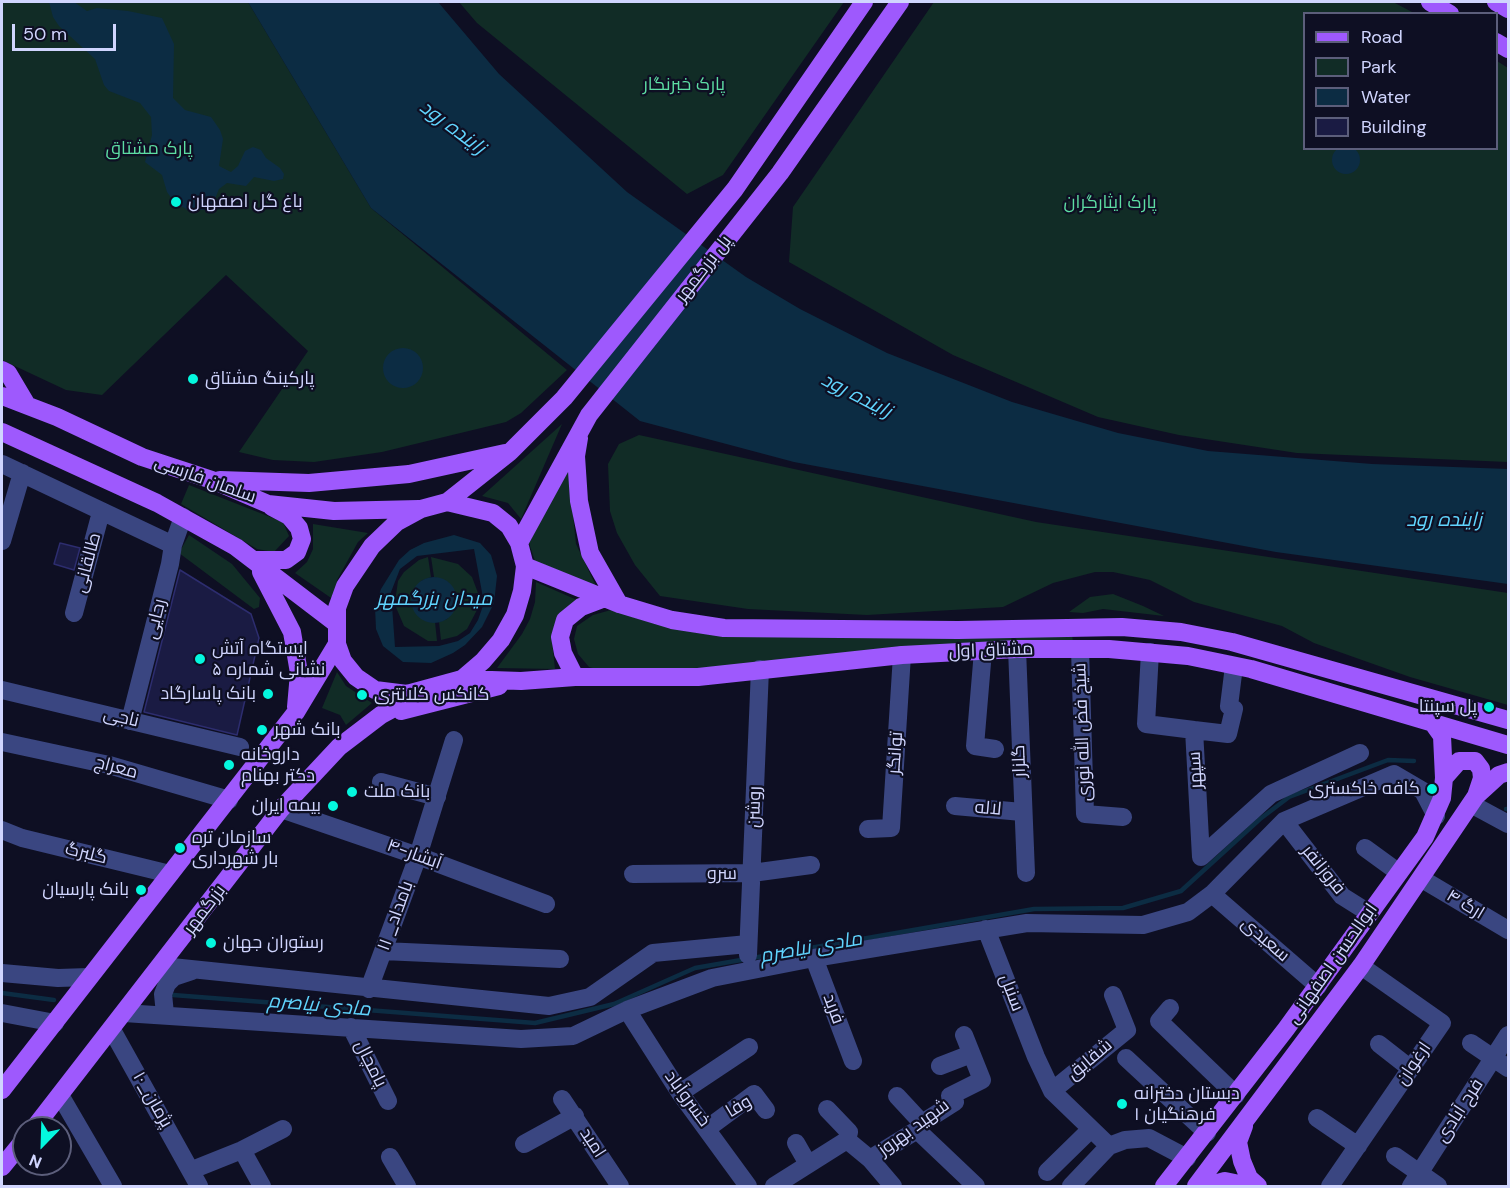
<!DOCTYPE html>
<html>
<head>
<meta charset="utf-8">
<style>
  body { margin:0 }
  #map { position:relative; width:1510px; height:1188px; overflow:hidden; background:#0e0f23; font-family:"DM Sans",sans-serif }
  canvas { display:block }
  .frame { position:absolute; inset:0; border:3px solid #d0d5fe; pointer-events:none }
  .legend { position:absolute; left:1303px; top:12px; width:195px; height:138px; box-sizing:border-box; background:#0e0f23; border:2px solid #5c5e7b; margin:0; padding:8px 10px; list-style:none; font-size:18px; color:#d0d5fe }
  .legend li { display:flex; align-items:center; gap:12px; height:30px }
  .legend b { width:30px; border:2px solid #5c5e7b }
  .north { position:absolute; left:12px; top:1116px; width:60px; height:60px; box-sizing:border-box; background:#0e0f23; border:2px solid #5c5e7b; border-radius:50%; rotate:203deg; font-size:16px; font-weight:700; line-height:24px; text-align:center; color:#d0d5fe }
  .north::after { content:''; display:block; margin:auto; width:21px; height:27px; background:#04f7de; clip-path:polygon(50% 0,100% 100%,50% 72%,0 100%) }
  .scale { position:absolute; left:12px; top:24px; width:104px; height:27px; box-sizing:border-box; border:3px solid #d0d5fe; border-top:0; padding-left:8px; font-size:18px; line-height:21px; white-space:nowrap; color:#d0d5fe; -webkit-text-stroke:4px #0e0f23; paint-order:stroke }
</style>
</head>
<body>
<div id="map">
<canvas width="1510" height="1188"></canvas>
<div class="frame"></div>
<ul class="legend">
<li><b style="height:8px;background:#9e59fd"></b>Road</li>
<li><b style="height:16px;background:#112c26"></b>Park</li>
<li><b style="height:16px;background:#0c2c43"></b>Water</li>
<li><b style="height:16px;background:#1a1b43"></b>Building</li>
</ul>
<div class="north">N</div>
<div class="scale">50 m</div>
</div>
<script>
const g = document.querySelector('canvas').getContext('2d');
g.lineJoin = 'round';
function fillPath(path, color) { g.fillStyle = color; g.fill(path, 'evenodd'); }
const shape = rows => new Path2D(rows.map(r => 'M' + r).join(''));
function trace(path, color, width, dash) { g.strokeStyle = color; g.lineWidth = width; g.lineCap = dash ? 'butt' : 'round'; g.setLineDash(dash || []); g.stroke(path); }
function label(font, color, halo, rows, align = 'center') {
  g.font = font + ' "DM Sans",Cairo,sans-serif'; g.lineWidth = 4.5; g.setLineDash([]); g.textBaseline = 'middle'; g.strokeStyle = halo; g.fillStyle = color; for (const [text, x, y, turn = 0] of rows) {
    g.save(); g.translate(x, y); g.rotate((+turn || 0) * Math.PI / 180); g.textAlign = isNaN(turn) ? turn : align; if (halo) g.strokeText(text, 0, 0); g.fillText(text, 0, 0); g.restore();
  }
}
const green = shape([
  [2,2,248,2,371,208,567,370,521,413,506,422,382,452,314,462,273,460,239,452,308,351,226,275,102,395,66,390,2,360],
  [459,2,844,2,723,175,687,194,477,23],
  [934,2,1393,2,1414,13,1304,14,1304,148,1496,148,1497,61,1508,68,1508,462,1297,453,1179,435,1098,417,953,355,789,262,793,207],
  [562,424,521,519,508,503,482,496],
  [639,435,1036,522,1508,593,1508,705,1410,677,1314,643,1282,626,1194,602,1150,580,1113,572,1095,572,1053,583,1003,607,867,615,748,609,660,596,635,565,617,533,610,511,608,464,619,444],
  [568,467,576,544,596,586,535,561,529,543],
  [189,485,283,522,289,536,274,552,257,549,181,504],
  [313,524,368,533,358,542,337,580,334,600,295,573,307,562,313,549],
  [189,535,232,564,260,598,259,607,254,609,179,553],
  [428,557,431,577,421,581,411,601,395,602,398,581,404,572,419,560],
  [431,557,458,564,472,577,478,593,456,595,448,582,434,577],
  [536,582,577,600,552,641,555,669,497,668,522,634,530,619,535,602],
  [1113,594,1143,606,1164,616,1103,609,1083,613,1069,612,1090,597],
  [478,597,477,610,467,629,457,636,441,640,439,622,447,619,457,600],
  [412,604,420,617,435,622,437,641,428,641,404,626,395,605],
  [611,610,658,625,699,633,745,637,1072,633,1073,643,723,667,604,671,589,667,578,654,574,639,577,626,593,615],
  [337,672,346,686,372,703,346,725,340,715,322,708]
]);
const water = shape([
  [49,2,74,2,87,11,97,8,128,11,162,18,174,44,173,98,185,110,211,117,220,130,223,139,219,166,231,172,238,166,245,151,253,147,261,150,266,158,280,168,284,174,283,179,274,181,254,177,246,186,227,183,219,189,211,209,190,211,175,203,167,192,162,175,145,162,152,135,151,117,140,103,109,91,104,85,95,59,59,26,53,17],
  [248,2,438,2,499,74,627,192,746,277,800,309,887,353,1012,402,1118,433,1208,451,1372,464,1508,469,1508,584,1276,552,794,462,640,421,371,208],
  '1332 160a14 14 0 1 1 28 0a14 14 0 1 1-28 0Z',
  '383 368a20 20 0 1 1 40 0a20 20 0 1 1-40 0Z',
  [454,535,480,543,491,555,497,576,494,603,482,627,465,645,453,653,431,663,403,662,383,646,376,629,375,607,381,589,399,560,410,550,424,543],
  [474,549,484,603,478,620,470,633,458,641,439,646,395,647,391,592,400,569,417,556],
  '411 600a23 23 0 1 1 46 0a23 23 0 1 1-46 0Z'
]);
const stream = shape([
  [1506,809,1508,809],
  [2,993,54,1000],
  [173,995,535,1023,614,1004,695,968,1034,909,1123,908,1181,891,1260,819,1289,797,1388,760,1414,761]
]);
const building = shape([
  [60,543,80,548,74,570,54,564,60,543],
  [180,570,251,614,259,638,237,735,144,712,180,570]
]);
const minor = shape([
  [2,464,173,545],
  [2,541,22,473],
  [74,613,101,512],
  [1017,649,1026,873],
  [1080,649,1085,814,1123,817],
  [983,651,975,746,995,749],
  [1150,652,1146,724,1194,730,1201,857],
  [2,690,240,747],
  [130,721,170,564,173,545,183,517],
  [1194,730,1228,734,1234,709,1229,706,1234,666],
  [2,742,109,765,229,800],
  [381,782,437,797],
  [1471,804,1508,824],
  [955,806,1022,812],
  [281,809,418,856,546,904],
  [1284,821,1342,896,1369,913],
  [868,829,891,828,902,655],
  [2,830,22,838,170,874],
  [1365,848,1398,872],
  [1201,857,1271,794,1360,753],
  [633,874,752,873,811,865],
  [1422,879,1508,930],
  [1212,894,1318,986],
  [986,929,1036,1057,1052,1091,1109,1146,1125,1140,1149,1138,1187,1158],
  [383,951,560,959],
  [748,955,760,669],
  [814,958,853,1061],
  [162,966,549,1006,590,997,653,953,748,944],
  [2,973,58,978,89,977],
  [369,989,418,856,454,740],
  [1170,1008,1159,1021,1236,1095],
  [627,1010,680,1093,748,1186],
  [2,1013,55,1023],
  [124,1013,521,1039,573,1036,627,1010,712,978,814,958,1027,923,1143,925,1188,912,1212,894,1284,821,1394,774,1423,791,1436,816],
  [165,1014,163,994,167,984,174,977,192,971],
  [351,1027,388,1101],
  [112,1030,199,1186],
  [1471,1043,1508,1068],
  [1379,1044,1411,1069],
  [1126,1058,1207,1133],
  [940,1066,971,1054],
  [1052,1091,1127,1030,1113,995],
  [680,1093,749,1047],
  [60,1095,113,1186],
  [897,1096,922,1123],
  [562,1099,620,1186],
  [827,1109,849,1132,847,1140],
  [1317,1118,1358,1146],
  [708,1128,754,1094,766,1110],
  [917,1130,976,1186],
  [847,1140,870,1159,893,1186],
  [796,1143,808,1164],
  [524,1144,575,1116],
  [242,1150,262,1186],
  [1395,1156,1438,1186],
  [390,1157,407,1186],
  [870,1159,917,1130,922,1123,955,1102,950,1096,982,1080,964,1035],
  [192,1170,242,1150,283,1129],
  [1047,1172,1091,1129],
  [774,1186,847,1140],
  [1071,1186,1109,1146],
  [1330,1186,1442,1023,1361,966],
  [1411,1186,1508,1035]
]);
const major = shape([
  [1430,2,1450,14],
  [1496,2,1508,9],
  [1496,42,1508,49],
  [2,370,8,373,27,405],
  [2,396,57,417,142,457,212,480,268,504,334,511,419,509],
  [2,432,157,503,236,547,337,624],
  [579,438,576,456,579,501,590,553,619,604],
  [220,480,309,483,409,474,505,453],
  [447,502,510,452,564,398,735,189,864,2],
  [447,502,493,513,509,526,519,543,525,566,522,591,515,615,501,640,483,661,462,679,407,694,375,690,356,677,343,661,337,644,337,608,345,586,372,546,397,522,421,509,447,502],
  [519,543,589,415,780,173,900,2],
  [254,560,286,560,297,552,302,539,299,528,289,516,272,507],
  [525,566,619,604,672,620,724,628,958,630,1122,627,1181,632,1232,642,1508,720],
  [261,572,292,632,299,673,296,707],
  [575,677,563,653,560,637,565,620,581,607,602,599],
  [462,679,521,681,575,677,698,677,902,655,1017,649,1109,649,1188,656,1251,669,1508,745],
  [401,711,499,686],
  [1444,778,1459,761,1475,761,1481,769,1482,778,1476,796],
  [2,1090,296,712,337,644],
  [1244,1126,1238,1142,1242,1161,1249,1178,1258,1186],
  [34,1128,281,809,339,747,381,715,418,695],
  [2,1167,24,1140],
  [1164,1186,1286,1029,1425,837,1442,798,1444,778,1442,736,1432,722],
  [1196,1186,1361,966,1476,796,1499,775,1508,772],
  [1207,1186,1225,1181,1249,1186]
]);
const markers = [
  [176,202,6,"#04f7de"],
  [193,379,6,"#04f7de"],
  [200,659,6,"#04f7de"],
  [268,694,6,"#04f7de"],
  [362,695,6,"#04f7de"],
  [1489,707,6,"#04f7de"],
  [262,730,6,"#04f7de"],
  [229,765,6,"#04f7de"],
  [1432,789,6,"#04f7de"],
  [352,792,6,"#04f7de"],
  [333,806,6,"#04f7de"],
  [180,848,6,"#04f7de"],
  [141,890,6,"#04f7de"],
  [211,943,6,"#04f7de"],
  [1122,1104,6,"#04f7de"]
];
const parkNames = [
  ["پارک خبرنگار",684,85],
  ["پارک مشتاق",149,149],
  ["پارک ایثارگران",1110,203]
];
const poiNames = [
  ["باغ گل اصفهان",188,202],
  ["پارکینگ مشتاق",205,379],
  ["ایستگاه آتش",212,649],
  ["نشانی شماره ۵",212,670],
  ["بانک پاسارگاد",256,694,"right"],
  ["کانکس کلانتری",374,695],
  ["پل سپنتا",1477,707,"right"],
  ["بانک شهر",274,730],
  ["داروخانه",241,755],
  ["دکتر بهنام",241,776],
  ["کافه خاکستری",1420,789,"right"],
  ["بانک ملت",364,792],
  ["بیمه ایران",321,806,"right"],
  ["سازمان تره",192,838],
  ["بار شهرداری",192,859],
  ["بانک پارسیان",129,890,"right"],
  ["رستوران جهان",223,943],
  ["دبستان دخترانه",1134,1094],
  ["فرهنگیان ۱",1134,1115]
];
const streetNames = [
  ["پل بزرگمهر",704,269,-52],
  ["سلمان فارسی",205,480,20],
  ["طالقانی",88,563,-75],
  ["رجایی",156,619,-76],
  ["مشتاق اول",991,651,-2],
  ["ناجی",121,718,13],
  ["شیخ فض الله نوری",1083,732,-92],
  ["توانگر",896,753,-86],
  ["گلزار",1020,761,-92],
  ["معراج",116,768,15],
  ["سپهر",1196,770,-93],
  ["روشن",755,807,-88],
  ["لاله",988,809,5],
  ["گلبرگ",86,854,14],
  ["۴-آبشار",414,855,20],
  ["فروزانفر",1323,870,51],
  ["سرو",722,874],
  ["ارگ ۴",1465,905,31],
  ["بزرگمهر",205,910,-53],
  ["۱۱ _بامداد",396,916,-70],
  ["سعیدی",1265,940,41],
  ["ابوالحسن اصفهانی",1333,964,-55],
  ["سنبل",1011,993,69],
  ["فرید",833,1009,70],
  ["شقایق",1090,1060,-40],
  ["پامچال",370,1064,63],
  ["ارغوان",1414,1064,-56],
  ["خسروآباد",687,1099,54],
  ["۱۰_پژمان",152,1100,60],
  ["وفا",739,1107,-31],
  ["فرح آبادی",1460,1111,-57],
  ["شهید بهروز",914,1128,-36],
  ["امید",592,1143,57]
];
const waterNames = [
  ["زاینده رود",452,128,37],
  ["زاینده رود",856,396,27],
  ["زاینده رود",1444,521],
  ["میدان بزرگمهر",434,600],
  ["مادی نیاصرم",811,948,-10],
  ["مادی نیاصرم",319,1006,5]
];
fillPath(green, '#112c26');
fillPath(water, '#0c2c43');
trace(stream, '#0c2c43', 4.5);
fillPath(building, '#1a1b43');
trace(building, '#2d2d6f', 1.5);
trace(minor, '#3a4681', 18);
trace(major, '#9e59fd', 18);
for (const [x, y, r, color] of markers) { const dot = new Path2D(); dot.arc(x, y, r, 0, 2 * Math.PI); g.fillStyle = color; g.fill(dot); trace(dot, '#0e0f23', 2); }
label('18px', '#5ddda3', '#0e0f23', parkNames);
label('18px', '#d0d5fe', '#0e0f23', poiNames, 'left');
label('18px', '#d0d5fe', '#0e0f23', streetNames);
label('italic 20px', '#60d4fd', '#0e0f23', waterNames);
</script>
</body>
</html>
